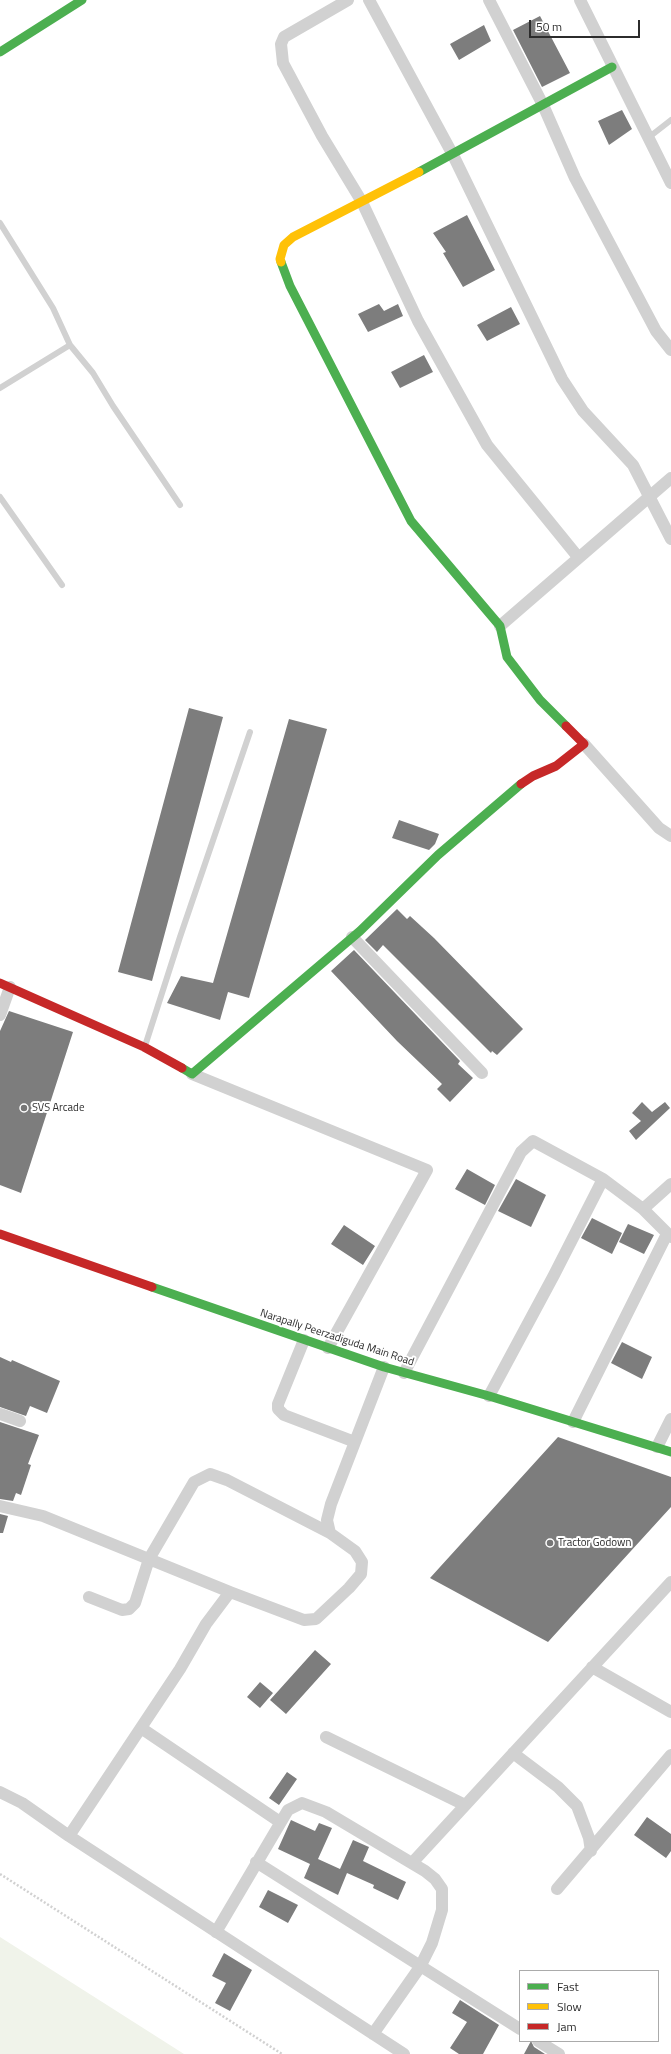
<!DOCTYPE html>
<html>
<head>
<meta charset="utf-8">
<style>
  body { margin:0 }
  #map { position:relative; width:671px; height:2054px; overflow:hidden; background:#fff; font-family:"Titillium Web",sans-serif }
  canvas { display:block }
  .legend { position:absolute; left:519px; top:1970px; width:140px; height:72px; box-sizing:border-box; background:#fff; border:1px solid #ababab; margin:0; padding:5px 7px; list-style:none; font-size:12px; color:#2c2c2c }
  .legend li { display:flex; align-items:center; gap:8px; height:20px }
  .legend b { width:20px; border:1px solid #ababab }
  .scale { position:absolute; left:529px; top:20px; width:111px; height:18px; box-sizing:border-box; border:2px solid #2c2c2c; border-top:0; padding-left:5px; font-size:12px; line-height:14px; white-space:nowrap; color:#2c2c2c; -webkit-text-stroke:3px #fff; paint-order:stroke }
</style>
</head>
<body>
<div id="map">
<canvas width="671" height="2054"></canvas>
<ul class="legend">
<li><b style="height:5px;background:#4caf50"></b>Fast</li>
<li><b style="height:5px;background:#ffc107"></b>Slow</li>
<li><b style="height:5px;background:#c62828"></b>Jam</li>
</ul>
<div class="scale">50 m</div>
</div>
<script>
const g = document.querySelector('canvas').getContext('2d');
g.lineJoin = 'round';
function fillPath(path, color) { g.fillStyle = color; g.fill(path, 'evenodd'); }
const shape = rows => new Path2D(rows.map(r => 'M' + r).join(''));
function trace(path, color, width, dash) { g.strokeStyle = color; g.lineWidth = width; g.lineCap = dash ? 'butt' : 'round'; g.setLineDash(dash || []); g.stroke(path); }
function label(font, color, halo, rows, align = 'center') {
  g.font = font + ' "Titillium Web",sans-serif'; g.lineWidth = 4; g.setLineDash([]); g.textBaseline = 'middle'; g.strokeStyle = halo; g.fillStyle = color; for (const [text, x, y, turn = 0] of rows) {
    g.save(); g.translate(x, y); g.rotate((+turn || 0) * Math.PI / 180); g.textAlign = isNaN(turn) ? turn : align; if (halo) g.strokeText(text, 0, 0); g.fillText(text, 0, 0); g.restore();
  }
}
const green = shape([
  [0,1937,184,2054,0,2054]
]);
const building = shape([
  [540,16,570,73,542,87,513,30],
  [484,25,491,41,459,60,450,44],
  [622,110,632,129,609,145,598,121],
  [467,215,495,270,463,287,443,253,446,252,433,233],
  [379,304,384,311,398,304,403,316,368,332,358,314],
  [511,307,520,324,487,341,477,325],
  [424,355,433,372,400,388,391,372],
  [189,708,223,717,152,981,118,972],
  [289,719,327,729,249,998,228,992,220,1020,167,1003,181,976,213,983],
  [399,820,439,834,435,844,429,850,392,838],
  [397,909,407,919,410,916,434,938,523,1029,497,1055,492,1051,491,1053,383,945,377,952,365,940],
  [354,950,460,1061,458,1064,473,1078,450,1102,437,1089,442,1084,397,1041,331,971],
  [9,1011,73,1032,21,1193,0,1185,0,1031],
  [642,1102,652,1112,665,1102,670,1108,636,1140,629,1131,641,1121,632,1113],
  [467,1169,495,1185,485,1205,455,1189],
  [516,1179,546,1195,531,1227,498,1211],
  [592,1218,622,1233,612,1254,581,1238],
  [628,1224,654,1235,644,1254,619,1242],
  [344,1225,375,1246,363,1265,331,1244],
  [622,1342,652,1357,642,1379,611,1363],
  [0,1357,11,1362,12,1360,60,1381,47,1413,30,1406,26,1416,0,1407],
  [0,1422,39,1435,28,1464,31,1465,21,1495,16,1493,13,1501,0,1499],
  [558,1437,671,1477,671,1507,548,1642,430,1578],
  [0,1514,8,1516,3,1533,0,1533],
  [315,1650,331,1664,286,1714,270,1700],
  [260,1682,273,1693,260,1708,247,1697],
  [287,1772,297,1779,279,1805,269,1798],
  [647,1817,671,1834,671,1851,666,1858,634,1835],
  [291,1820,315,1831,319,1823,332,1828,318,1859,340,1869,353,1840,369,1847,363,1861,406,1882,398,1900,373,1888,374,1885,347,1873,338,1895,304,1878,310,1864,278,1849],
  [268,1890,298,1905,288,1923,259,1907],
  [224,1953,252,1970,230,2011,215,2003,226,1983,212,1976],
  [460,2000,499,2025,483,2054,459,2054,450,2048,467,2022,452,2013],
  [531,2041,534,2047,545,2054,524,2054]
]);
const path = shape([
  [0,1874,282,2054]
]);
const lane = shape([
  [648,138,671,120],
  [0,223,53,308,70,345,93,373,113,406,180,505],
  [0,388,70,345],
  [0,497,62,585],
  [145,1046,180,937,250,732]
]);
const street = shape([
  [348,0,284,37,281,44,283,63,322,136,362,202,418,321,487,445,578,557],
  [369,0,453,155,562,379,583,411,633,465,671,539],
  [489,0,543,105,575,178,656,331,671,350],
  [580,0,671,183],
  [500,626,671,478],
  [584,744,659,828,671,836],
  [352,937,482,1073],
  [0,1015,10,987],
  [192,1074,427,1170,328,1348],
  [643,1209,671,1184],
  [304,1340,278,1404,278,1409,284,1415,355,1442],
  [404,1373,521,1152,533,1141,603,1179,643,1209,671,1237],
  [489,1396,554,1275,603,1179],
  [0,1414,20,1421],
  [573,1422,667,1234],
  [657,1447,671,1419],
  [0,1506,43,1516,230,1592],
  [89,1597,122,1610,129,1609,135,1603,149,1559,194,1482,210,1474,227,1480,330,1533],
  [592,1667,671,1712],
  [141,1728,280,1822],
  [326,1737,465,1805],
  [513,1753,558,1787,577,1806,589,1838,591,1851],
  [0,1792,22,1803,69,1836,404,2054],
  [69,1836,180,1669,206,1624,230,1592,304,1620,316,1619,349,1588,361,1574,362,1562,355,1551,330,1533,327,1520,331,1504,384,1367],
  [256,1862,520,2029],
  [412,1863,671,1582],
  [557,1889,671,1755],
  [216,1932,288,1810,302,1803,326,1812,425,1871,435,1879,442,1889,442,1910,432,1943,420,1967,373,2034],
  [538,2041,559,2054]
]);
const fast = shape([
  [0,52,82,0],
  [419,172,612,67],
  [281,262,290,286,411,521,500,626,507,657,540,700,566,726],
  [182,1068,192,1074,360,931,438,855,521,784],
  [152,1287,384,1367,489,1396,671,1452]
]);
const slow = shape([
  [281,262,280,259,284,245,293,237,419,172]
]);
const jam = shape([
  [521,784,533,776,556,766,584,744,566,726],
  [0,983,144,1047,182,1068],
  [0,1234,152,1287]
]);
const markers = [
  [24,1108,4,"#767676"],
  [550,1543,4,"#767676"]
];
const poiNames = [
  ["SVS Arcade",32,1108],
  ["Tractor Godown",558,1543]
];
const streetNames = [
  ["Narapally Peerzadiguda Main Road",337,1338,18]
];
fillPath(green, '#f0f3ea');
fillPath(building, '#7d7d7d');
trace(path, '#d1d1d1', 2.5, [2, 2]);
trace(lane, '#d1d1d1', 6);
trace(street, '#d1d1d1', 12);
trace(fast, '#4caf50', 9);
trace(slow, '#ffc107', 9);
trace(jam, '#c62828', 9);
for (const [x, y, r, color] of markers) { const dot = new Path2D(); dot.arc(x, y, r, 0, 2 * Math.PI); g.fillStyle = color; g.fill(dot); trace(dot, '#fff', 1.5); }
label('11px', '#2c2c2c', '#fff', poiNames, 'left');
label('11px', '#2c2c2c', '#fff', streetNames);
</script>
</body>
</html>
